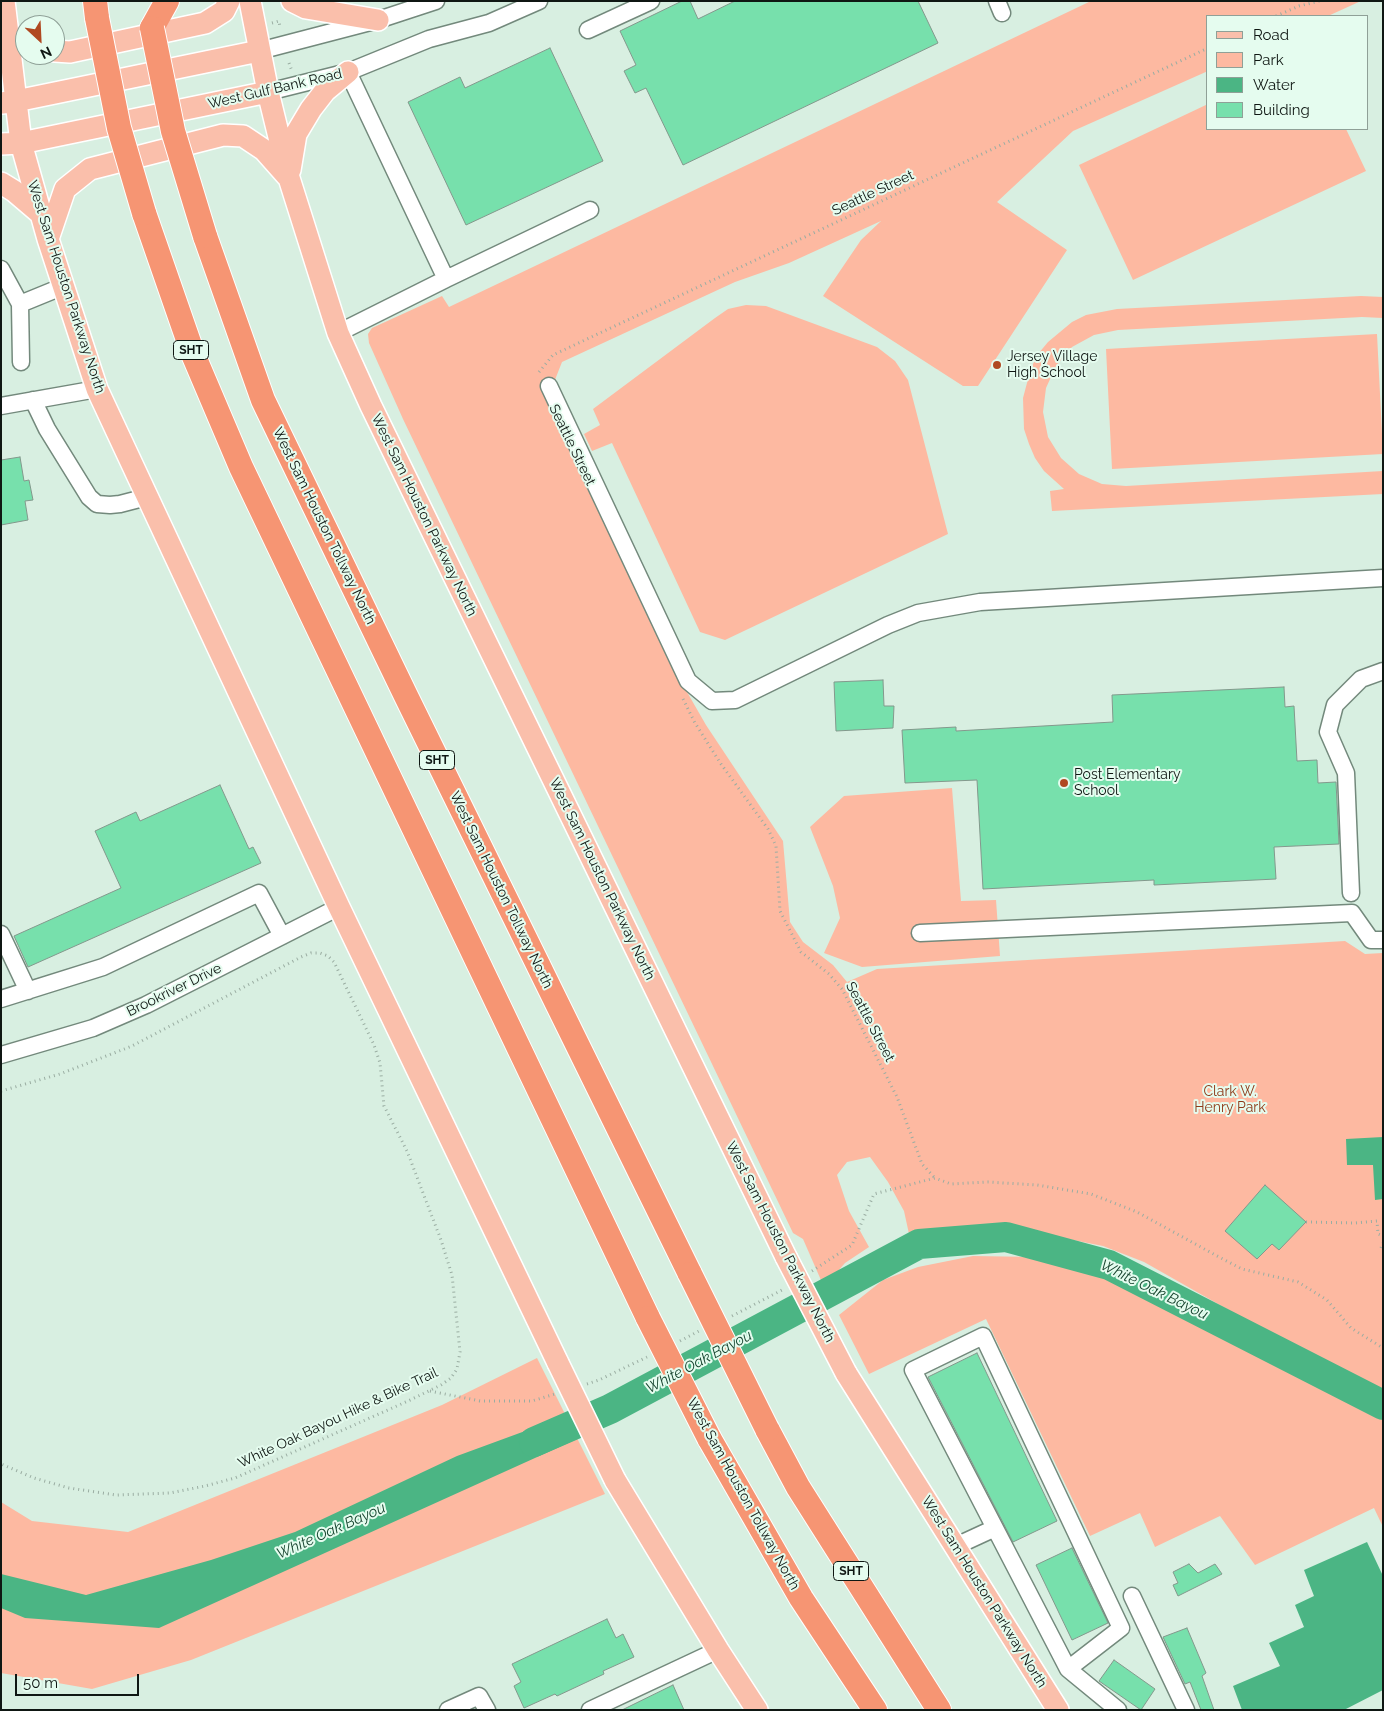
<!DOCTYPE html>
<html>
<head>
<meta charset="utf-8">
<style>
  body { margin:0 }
  #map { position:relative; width:1384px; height:1711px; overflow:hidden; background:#d8efe1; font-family:Raleway,sans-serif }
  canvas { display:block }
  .frame { position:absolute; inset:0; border:2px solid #0f1713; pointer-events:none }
  .legend { position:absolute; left:1206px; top:15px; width:162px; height:115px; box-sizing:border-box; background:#e5fcef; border:1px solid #8fa097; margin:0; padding:6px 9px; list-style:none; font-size:15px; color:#0f1713 }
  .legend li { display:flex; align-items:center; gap:10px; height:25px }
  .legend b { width:25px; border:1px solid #8fa097 }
  .north { position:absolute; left:15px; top:15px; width:50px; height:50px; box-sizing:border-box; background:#e5fcef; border:1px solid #8fa097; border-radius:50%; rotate:155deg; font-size:14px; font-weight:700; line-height:20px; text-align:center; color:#0f1713 }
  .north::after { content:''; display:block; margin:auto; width:18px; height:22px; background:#b04921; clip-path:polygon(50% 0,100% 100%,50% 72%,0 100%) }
  .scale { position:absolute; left:15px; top:1674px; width:124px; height:22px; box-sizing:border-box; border:2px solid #0f1713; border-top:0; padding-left:6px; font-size:15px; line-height:18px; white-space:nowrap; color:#0f1713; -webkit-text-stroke:4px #e5fcef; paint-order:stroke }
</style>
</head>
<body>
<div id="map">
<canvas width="1384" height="1711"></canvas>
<div class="frame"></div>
<ul class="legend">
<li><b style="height:6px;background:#fabfab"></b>Road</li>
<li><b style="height:14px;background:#fdb9a1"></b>Park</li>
<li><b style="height:14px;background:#4bb584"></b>Water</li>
<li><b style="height:14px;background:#77e0ac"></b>Building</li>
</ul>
<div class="north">N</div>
<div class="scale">50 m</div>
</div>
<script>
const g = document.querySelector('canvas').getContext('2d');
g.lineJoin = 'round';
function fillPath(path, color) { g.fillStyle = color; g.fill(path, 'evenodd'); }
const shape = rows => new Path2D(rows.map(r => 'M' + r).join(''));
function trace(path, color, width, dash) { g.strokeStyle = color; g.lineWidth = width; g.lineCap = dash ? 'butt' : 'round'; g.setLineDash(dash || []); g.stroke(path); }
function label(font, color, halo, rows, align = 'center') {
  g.font = font + ' Raleway,sans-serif'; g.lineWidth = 4; g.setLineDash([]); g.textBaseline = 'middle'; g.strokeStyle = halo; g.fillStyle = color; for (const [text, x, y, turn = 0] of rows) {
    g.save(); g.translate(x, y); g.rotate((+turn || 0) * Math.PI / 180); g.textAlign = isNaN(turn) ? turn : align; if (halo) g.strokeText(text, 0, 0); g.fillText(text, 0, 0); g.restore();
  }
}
const green = shape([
  [1091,1,1361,1,1328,16,1208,16,1208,71,1073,131,997,202,1067,250,978,386,963,386,823,296,861,240,881,221,789,263,735,282,562,362,549,395,683,685,706,725,783,841,790,922,803,942,833,965,847,982,877,969,1345,941,1365,954,1383,953,1383,1395,1361,1385,1144,1262,1103,1246,1043,1234,1000,1229,911,1243,904,1211,888,1182,870,1157,847,1162,837,1175,849,1211,869,1247,845,1263,824,1287,803,1239,793,1233,403,419,369,343,368,334,372,328,442,296,449,307],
  [1208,104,1208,129,1346,129,1366,171,1133,280,1079,165],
  [1361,296,1383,297,1383,318,1362,317,1118,330,1094,335,1072,347,1056,366,1046,388,1043,412,1048,437,1061,458,1079,474,1102,484,1126,486,1383,471,1383,494,1052,511,1050,491,1064,489,1044,471,1035,458,1029,444,1024,429,1023,398,1031,368,1038,354,1048,342,1072,322,1086,315,1117,309],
  [746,305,766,306,877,347,895,361,908,380,948,534,725,640,700,632,612,443,592,451,584,434,600,425,593,409,715,318,728,309],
  [1377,334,1383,454,1112,469,1106,349],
  [952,788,961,901,996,900,1000,956,862,967,824,953,840,918,833,886,810,827,844,796],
  [973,1256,1036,1257,1105,1272,1161,1295,1383,1418,1383,1527,1374,1508,1255,1565,1220,1516,1155,1547,1140,1513,1090,1536,986,1319,869,1374,839,1315,883,1280,918,1267],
  [537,1358,605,1494,191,1660,92,1689,1,1673,1,1502,32,1521,128,1532,442,1405]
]);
const water = shape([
  [1383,1137,1383,1199,1375,1200,1373,1165,1347,1165,1346,1139],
  [566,1416,577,1439,159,1628,25,1618,1,1608,1,1574,86,1595,211,1560,295,1532,457,1456],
  [1367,1542,1383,1576,1383,1690,1344,1710,1242,1710,1233,1686,1280,1666,1269,1643,1304,1627,1295,1605,1314,1596,1304,1570]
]);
const river = shape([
  [534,1442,610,1409,919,1244,1006,1237,1109,1265,1383,1405]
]);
const building = shape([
  [682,1,690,1,698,19,735,1,918,1,938,43,683,165,646,88,635,93,624,71,636,65,620,31,682,1],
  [550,48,603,161,466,225,408,102,460,77,465,88,550,48],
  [20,457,24,481,29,480,33,500,25,501,28,520,1,525,1,460,20,457],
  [883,680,884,706,894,706,893,728,836,731,834,682,883,680],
  [1284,687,1285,707,1294,706,1297,761,1317,760,1318,783,1336,782,1339,844,1274,847,1276,879,1154,885,1154,880,983,889,977,780,905,783,902,730,956,727,956,731,1113,722,1112,695,1284,687],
  [220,785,249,849,253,847,261,863,28,967,14,936,121,888,95,831,136,812,140,821,220,785],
  [1265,1185,1306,1222,1279,1250,1272,1244,1257,1259,1225,1231,1265,1185],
  [977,1353,1057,1521,1013,1542,928,1377,977,1353],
  [1072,1548,1108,1623,1072,1640,1036,1565,1072,1548],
  [1189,1564,1198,1573,1215,1564,1222,1574,1178,1596,1173,1585,1178,1583,1173,1572,1189,1564],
  [607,1619,616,1638,623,1634,634,1657,603,1671,604,1674,557,1696,555,1694,524,1708,514,1686,521,1682,512,1664,607,1619],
  [1187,1628,1206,1673,1202,1676,1214,1710,1201,1710,1190,1682,1185,1684,1163,1637,1187,1628],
  [1114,1660,1155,1689,1141,1710,1099,1681,1114,1660],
  [673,1685,684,1710,622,1710,673,1685]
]);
const path = shape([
  [1276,16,1299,6,1320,1],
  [272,23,279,21,280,27],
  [289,63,292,71],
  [539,372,553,355,1208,48],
  [683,699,695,723,721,764,768,829,776,846,780,911,801,952,829,974,842,989,897,1097,922,1164,935,1178],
  [1,1091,60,1074,132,1046,301,957,311,953,320,953,328,956,334,962,374,1045,380,1063,384,1106,407,1151,441,1240,452,1275,460,1352,457,1369,451,1378,441,1385,408,1401,235,1478,205,1486,170,1493,116,1495,69,1488,34,1478,1,1464],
  [1306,1222,1355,1223,1377,1221,1378,1234,1383,1236],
  [1381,1248,1383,1243],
  [812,1271,852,1245,874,1194,935,1178,951,1184,988,1182,1037,1185,1091,1194,1137,1212,1219,1257,1242,1269,1298,1282,1327,1300,1351,1328,1383,1348],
  [732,1316,784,1289],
  [680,1341,699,1331],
  [587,1384,599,1380,647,1357],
  [430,1391,480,1401,532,1401,555,1394]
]);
const minor = shape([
  [997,1,1002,13],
  [588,30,651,1],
  [259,51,378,20,436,1],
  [348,72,446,279,590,210],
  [268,92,348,72,429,39,489,23,539,1],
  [1,269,20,304],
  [338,333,446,279],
  [21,362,20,304,64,286],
  [549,386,688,681,712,701,735,700,888,625,918,613,980,602,1383,578],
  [33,400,47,429,89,497,97,504,110,505,120,504,147,497],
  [1,406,97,389],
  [1351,893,1346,773,1328,732,1335,705,1361,679,1383,671],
  [920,933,1352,913,1371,940,1383,940],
  [1,934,28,991],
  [1,999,103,967,259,893,282,936],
  [1,1055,93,1028,146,1005,339,907],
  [956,1546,995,1528],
  [1132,1596,1186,1710],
  [1068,1669,1121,1628,983,1336,913,1370,1068,1669,1118,1710],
  [448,1710,479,1696,487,1710],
  [590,1710,718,1650]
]);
const major = shape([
  [4,1,21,143,48,239,97,389,339,907,558,1363],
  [250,1,268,92,289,178,338,333,371,406,786,1257],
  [292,1,306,8,378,20],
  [55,51,70,52,205,23,224,11,229,1],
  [2,103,16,101,259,51],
  [1,144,21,143,268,92],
  [290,170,296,134,311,109,325,91,348,72],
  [1,183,14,191,41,214],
  [48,239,65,189,90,169,223,135,243,136,264,150,287,176],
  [846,1373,1058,1710],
  [615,1480,718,1650,757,1710]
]);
const highway = shape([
  [95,1,97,18],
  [152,28,167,1],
  [144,213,193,354,241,467,648,1318],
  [205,236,263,400,406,696,690,1274],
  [767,1429,798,1487,939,1710],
  [709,1438,801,1598,875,1710]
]);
const majorBridge = shape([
  [786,1257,846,1373],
  [558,1363,615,1480]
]);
const highwayBridge = shape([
  [97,18,119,128,144,213],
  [152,28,173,131,205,236],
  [690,1274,767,1429],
  [648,1318,709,1438]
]);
const markers = [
  [997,365,5,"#b04921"],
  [1064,783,5,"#b04921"]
];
const shields = [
  [191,350,35],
  [437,760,35],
  [851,1571,35]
];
const shieldNames = [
  ["SHT",191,350],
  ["SHT",437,760],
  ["SHT",851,1571]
];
const streetNames = [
  ["West Gulf Bank Road",275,89,-13],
  ["Seattle Street",873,193,-25],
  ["West Sam Houston Parkway North",66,287,72],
  ["Seattle Street",572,445,64],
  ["West Sam Houston Parkway North",424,515,64],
  ["West Sam Houston Tollway North",324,526,64],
  ["West Sam Houston Parkway North",602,879,64],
  ["West Sam Houston Tollway North",501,890,64],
  ["Brookriver Drive",174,990,-26],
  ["Seattle Street",870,1022,62],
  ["West Sam Houston Parkway North",780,1242,63],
  ["White Oak Bayou Hike & Bike Trail",338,1418,-25],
  ["West Sam Houston Tollway North",743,1494,61],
  ["West Sam Houston Parkway North",984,1592,58]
];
const poiNames = [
  ["Jersey Village",1007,357],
  ["High School",1007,373],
  ["Post Elementary",1074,775],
  ["School",1074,791]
];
const parkNames = [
  ["Clark W.",1230,1092],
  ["Henry Park",1230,1108]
];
const waterNames = [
  ["White Oak Bayou",1154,1290,26],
  ["White Oak Bayou",699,1362,-28],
  ["White Oak Bayou",331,1531,-24]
];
fillPath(green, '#fdb9a1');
fillPath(water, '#4bb584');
trace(river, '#4bb584', 30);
fillPath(building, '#77e0ac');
trace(building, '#83988c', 1);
trace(minor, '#73897c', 19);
trace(major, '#fff', 24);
trace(highway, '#fff', 26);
trace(path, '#9aada2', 3, [1, 4]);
trace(minor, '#fff', 16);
trace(major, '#fabfab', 21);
trace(highway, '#f69573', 24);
trace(majorBridge, '#fff', 24, []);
trace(highwayBridge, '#fff', 26, []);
trace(majorBridge, '#fabfab', 21);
trace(highwayBridge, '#f69573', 24);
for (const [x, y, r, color] of markers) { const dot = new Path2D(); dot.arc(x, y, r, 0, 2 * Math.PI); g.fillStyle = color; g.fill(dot); trace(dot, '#e5fcef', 2); }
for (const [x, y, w] of shields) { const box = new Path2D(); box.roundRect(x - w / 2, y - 9.5, w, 19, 4); g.fillStyle = '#e5fcef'; g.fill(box); trace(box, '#0f1713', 1); }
label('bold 12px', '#0f1713', null, shieldNames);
label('14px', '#0f1713', '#e5fcef', streetNames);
label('14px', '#0f1713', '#e5fcef', poiNames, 'left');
label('14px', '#8e3a19', '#e5fcef', parkNames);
label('italic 15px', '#184530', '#e5fcef', waterNames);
</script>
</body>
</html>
